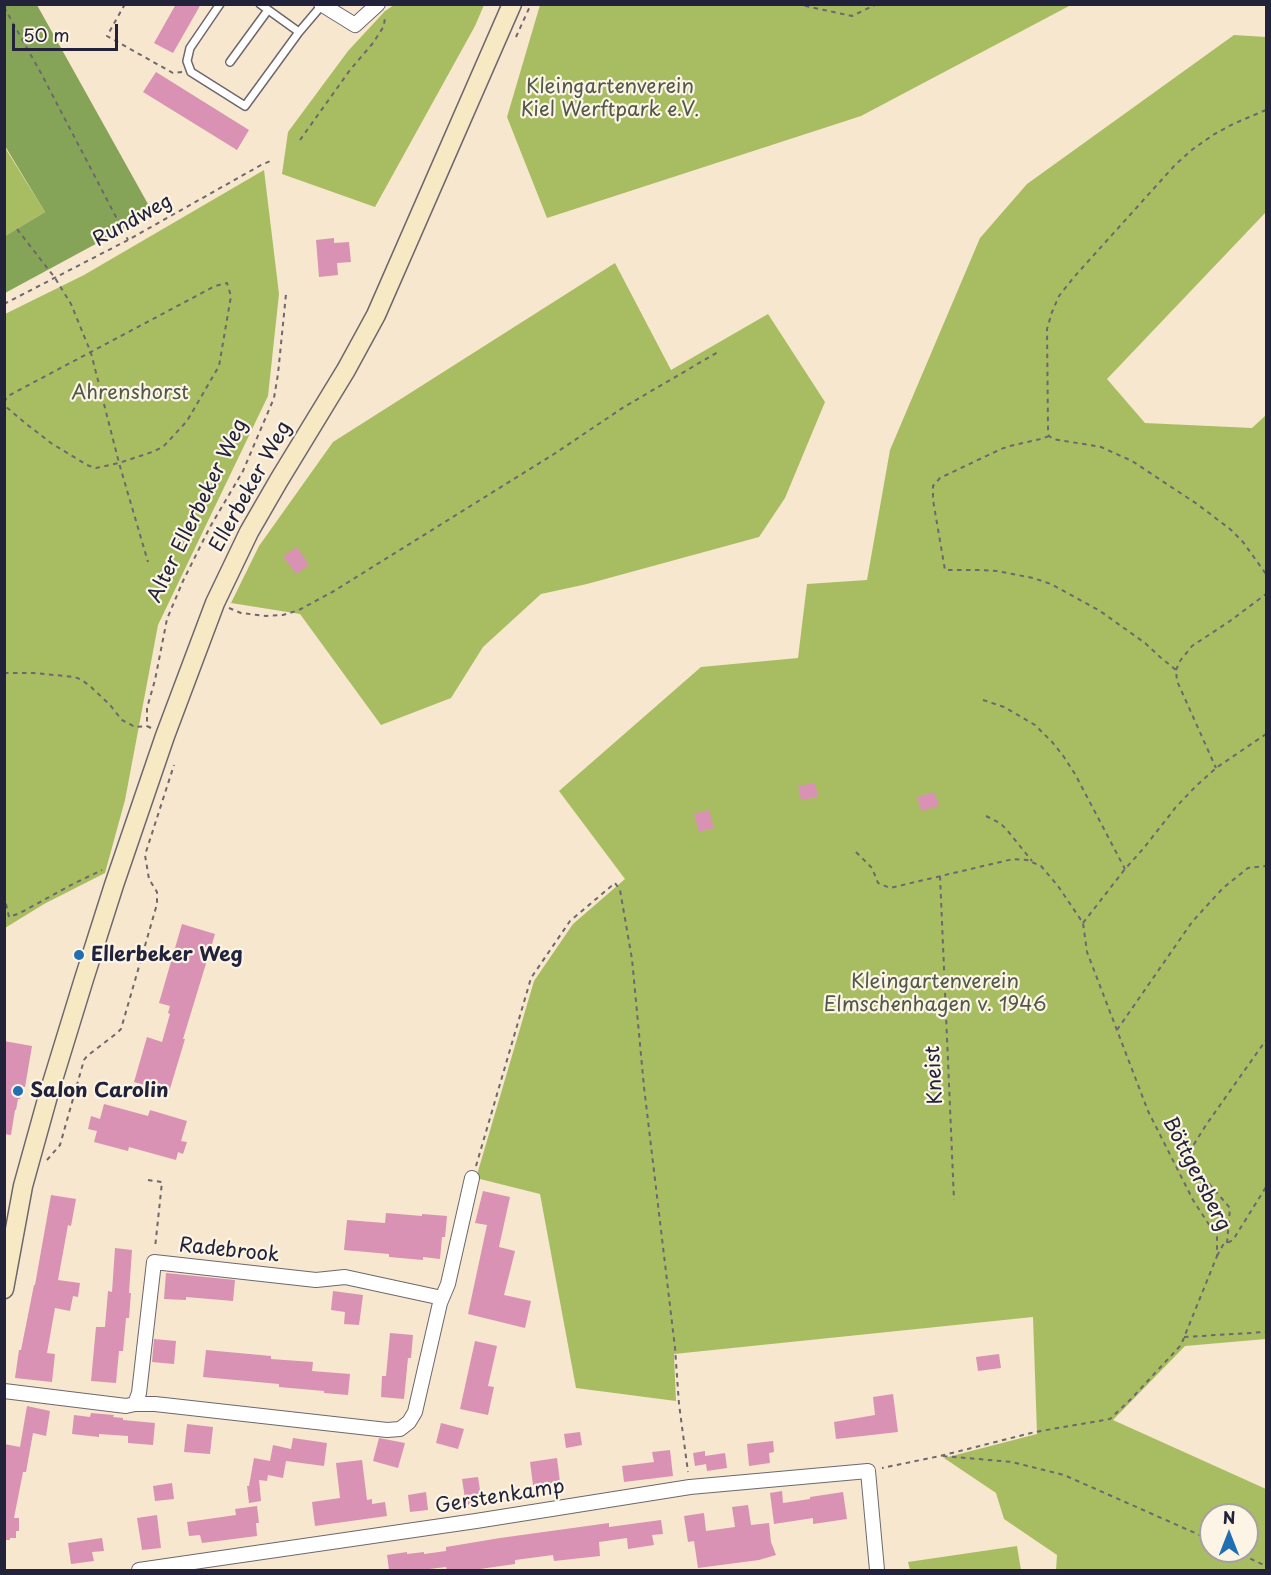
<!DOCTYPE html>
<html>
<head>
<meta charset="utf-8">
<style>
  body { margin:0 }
  #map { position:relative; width:1271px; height:1575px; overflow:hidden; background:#f7e7ce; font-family:"Playpen Sans",sans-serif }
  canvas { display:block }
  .frame { position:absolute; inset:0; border:6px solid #22223b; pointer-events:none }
  .north { position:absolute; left:1199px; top:1503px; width:60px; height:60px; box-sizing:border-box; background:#fcf5e5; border:2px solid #a5a1a1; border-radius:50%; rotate:0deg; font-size:16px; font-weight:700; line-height:24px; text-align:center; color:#22223b }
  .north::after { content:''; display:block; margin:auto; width:21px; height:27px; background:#1f6fb2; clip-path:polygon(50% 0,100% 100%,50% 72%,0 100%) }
  .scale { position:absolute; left:12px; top:24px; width:106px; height:27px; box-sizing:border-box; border:3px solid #22223b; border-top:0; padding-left:8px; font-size:18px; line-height:21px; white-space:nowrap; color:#22223b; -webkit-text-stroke:4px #fcf5e5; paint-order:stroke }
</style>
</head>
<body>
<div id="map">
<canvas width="1271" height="1575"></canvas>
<div class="frame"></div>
<div class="north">N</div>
<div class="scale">50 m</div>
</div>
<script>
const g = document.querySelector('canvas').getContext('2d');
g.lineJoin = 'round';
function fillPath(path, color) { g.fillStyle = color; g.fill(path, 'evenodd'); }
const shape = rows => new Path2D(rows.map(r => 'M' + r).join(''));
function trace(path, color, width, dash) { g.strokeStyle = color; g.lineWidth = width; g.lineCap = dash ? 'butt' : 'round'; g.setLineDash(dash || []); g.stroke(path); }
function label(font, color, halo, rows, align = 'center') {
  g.font = font + ' "Playpen Sans",sans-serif'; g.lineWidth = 4.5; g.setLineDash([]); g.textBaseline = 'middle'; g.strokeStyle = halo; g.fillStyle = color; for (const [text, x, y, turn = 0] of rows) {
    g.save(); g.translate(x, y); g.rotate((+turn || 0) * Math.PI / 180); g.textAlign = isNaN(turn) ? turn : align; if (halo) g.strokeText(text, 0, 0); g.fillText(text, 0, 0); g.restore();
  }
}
const green = shape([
  [394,5,484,5,475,26,375,207,282,174,288,132,348,51,385,11],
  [540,5,540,4,1071,5,861,116,547,218,507,117],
  [1234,35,1266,37,1266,212,1107,379,1145,423,1252,428,1266,415,1266,1339,1185,1346,1113,1420,1266,1489,1266,1570,1056,1570,1057,1555,1004,1519,996,1493,944,1458,1037,1434,1033,1317,674,1354,676,1401,576,1388,540,1194,476,1178,534,981,573,924,625,879,559,791,701,667,798,658,807,584,867,580,890,450,980,238,1027,184],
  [1211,1515,1247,1515,1247,1551,1211,1551],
  [4,146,45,212,5,236,4,236],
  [264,170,279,294,268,396,158,625,125,800,105,873,44,904,5,928,5,314,84,275],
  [615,263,671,370,768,314,825,402,785,498,759,537,587,584,541,594,483,647,451,698,381,725,300,614,231,603,259,546,333,442],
  [1017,1546,1021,1570,910,1570,908,1562]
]);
const forest = shape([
  [5,4,37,5,153,213,5,293,5,236,45,212,5,146]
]);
const building = shape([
  [176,4,201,4,173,53,154,43],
  [156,72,249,130,237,150,143,92],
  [334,238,334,243,349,242,351,262,337,263,338,275,319,277,316,240],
  [297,547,309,565,296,574,283,556],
  [815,783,818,797,801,800,798,786],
  [934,792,939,806,921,811,917,797],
  [709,810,714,828,699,832,694,814],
  [182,924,215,934,183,1039,185,1039,169,1092,134,1082,147,1037,162,1042,170,1014,168,1013,170,1006,159,1003],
  [4,1041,32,1046,25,1087,23,1087,20,1099,18,1099,16,1110,15,1110,11,1135,4,1134],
  [104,1104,148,1116,150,1110,187,1121,181,1141,187,1142,183,1154,178,1152,176,1160,129,1147,128,1151,94,1142,97,1131,88,1129,91,1116,100,1119],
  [483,1191,510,1197,499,1247,515,1251,504,1295,531,1301,525,1328,468,1314,487,1225,475,1223],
  [51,1195,76,1199,71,1226,68,1225,58,1280,80,1283,78,1297,73,1296,70,1311,55,1308,47,1353,55,1354,52,1382,15,1378,19,1350,21,1350,34,1285,35,1285],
  [386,1213,422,1216,422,1214,447,1216,445,1237,442,1237,440,1259,423,1257,423,1260,389,1257,389,1254,344,1250,347,1220,385,1223],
  [115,1248,132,1250,129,1293,131,1293,129,1318,126,1318,123,1351,119,1351,116,1383,91,1381,96,1327,105,1327,108,1291,112,1292],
  [166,1273,235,1280,233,1301,186,1297,186,1300,164,1299],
  [333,1291,363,1295,359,1325,344,1324,345,1312,331,1310],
  [390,1333,413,1335,411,1358,408,1358,404,1399,381,1397,382,1376,386,1376],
  [154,1339,176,1341,174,1364,152,1362],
  [475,1341,497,1346,488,1386,494,1387,488,1415,460,1409],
  [206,1350,271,1356,271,1359,313,1362,312,1371,350,1374,348,1395,324,1393,324,1391,279,1387,279,1384,203,1377],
  [999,1354,1001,1368,978,1371,976,1357],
  [893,1394,898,1432,836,1439,834,1422,875,1415,873,1397],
  [27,1406,50,1411,46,1436,33,1433,26,1472,23,1472,14,1518,19,1518,19,1531,16,1531,16,1538,10,1538,10,1540,4,1540,4,1444,20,1447],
  [91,1413,114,1415,113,1417,123,1418,123,1420,155,1423,153,1445,128,1443,128,1436,99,1434,99,1437,72,1434,74,1415,90,1417],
  [441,1423,464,1429,458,1449,436,1443],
  [187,1424,213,1427,210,1454,184,1452],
  [580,1432,582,1445,566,1448,564,1434],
  [293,1438,327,1443,324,1466,286,1461,283,1478,268,1475,267,1481,259,1480,261,1501,249,1503,247,1486,249,1486,254,1458,270,1461,273,1445,291,1449],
  [379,1438,405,1443,398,1468,373,1461],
  [773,1441,774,1452,769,1453,770,1463,749,1466,747,1444],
  [670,1450,673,1476,624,1482,622,1466,654,1462,652,1452],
  [705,1451,705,1456,725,1453,727,1468,707,1471,706,1464,695,1466,693,1453],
  [557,1458,560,1482,533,1485,530,1462],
  [362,1460,367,1500,372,1499,372,1504,385,1502,387,1516,315,1526,312,1502,340,1498,336,1463],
  [478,1477,482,1503,466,1505,462,1479],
  [172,1483,174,1499,155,1501,153,1486],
  [782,1491,783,1503,810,1499,810,1497,843,1492,847,1519,813,1524,813,1518,774,1524,770,1493],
  [426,1492,428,1510,410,1512,408,1495],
  [748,1505,751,1525,769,1523,771,1542,776,1555,759,1560,698,1568,694,1541,688,1542,684,1516,704,1513,706,1531,735,1527,732,1507],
  [257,1506,259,1523,256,1523,257,1536,202,1543,200,1535,189,1536,187,1522,236,1515,235,1509],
  [157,1515,161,1548,142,1550,137,1518],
  [661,1520,663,1534,652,1535,654,1545,628,1549,627,1538,599,1542,600,1556,554,1561,553,1555,515,1560,515,1564,480,1569,480,1570,447,1570,446,1567,421,1570,389,1570,387,1555,407,1552,407,1554,424,1552,424,1554,446,1551,446,1547,500,1538,609,1523,609,1527],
  [102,1538,104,1551,92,1552,94,1561,71,1564,68,1543]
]);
const path = shape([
  [125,4,107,36,173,73,182,72],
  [796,4,852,16,877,4],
  [4,7,42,75,128,240],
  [516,37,531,4],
  [1266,110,1233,124,1213,135,1193,149,1175,165,1074,277,1059,296,1052,312,1047,329,1048,430,1049,436,1053,439,1101,447,1132,461,1197,504,1230,529,1243,542,1266,574],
  [300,140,350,70,373,43,384,26,385,16],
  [17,229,55,278,71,304,91,353,119,463,148,562],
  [4,304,128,240,261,165,273,160],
  [4,402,8,396,215,286,227,283,231,296,219,366,187,421,163,447,152,452,119,463,96,468,87,465,51,443,25,423,4,405],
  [1049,436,1041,439,1010,446,1001,449,940,478,933,486,933,500,945,570,979,570,997,571,1033,578,1051,584,1100,611,1145,643,1160,657,1176,670,1177,681,1216,768],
  [229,608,241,613,266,616,283,615,299,610,334,591,554,454,624,407,718,352],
  [1176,670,1180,661,1192,646,1230,621,1266,594],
  [4,673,34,673,75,677,82,680,91,687,110,705,122,720,135,727,147,726],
  [983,700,1004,707,1035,725,1053,743,1064,757,1075,774,1125,869],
  [151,728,147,726,147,708,155,680,167,619,183,581,210,527,243,471,274,398,278,374,286,294],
  [986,816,1000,823,1007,830,1032,861],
  [856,852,872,868,878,883,890,888,1013,859,1027,860,1041,866,1058,886,1083,923,1087,952,1148,1111,1193,1200,1217,1237,1217,1256,1181,1345,1131,1399,1110,1419,1035,1432,940,1456,882,1468],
  [940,876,954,1200],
  [4,895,9,917,20,913,73,884,102,870],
  [1083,923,1125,869,1143,849,1176,807,1195,787,1216,768,1266,734],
  [1117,1030,1192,922,1223,888,1248,868,1266,866],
  [47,1160,60,1145,84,1060,87,1056,117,1033,121,1029,157,904,157,892,149,879,145,855,174,765],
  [476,1166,531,978,570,921,615,883,620,890,632,959,644,1087,675,1348,679,1404,688,1472],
  [148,1180,162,1182,155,1248],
  [1227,1243,1230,1208,1186,1157,1206,1125,1266,1040],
  [1217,1256,1223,1245,1233,1240,1266,1187],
  [1184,1337,1266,1332],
  [943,1456,1012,1462,1064,1475,1211,1540],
  [1234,1551,1266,1566]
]);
const lane = shape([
  [220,4,190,48,187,61,191,72,245,106,299,32,322,5],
  [260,4,299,32],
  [230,62,268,10]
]);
const street = shape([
  [321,4,355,25,378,4],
  [4,1391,126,1406,135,1404,155,1404,387,1430,400,1429,409,1422,415,1412,440,1303,448,1284,472,1178],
  [135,1404,139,1393,154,1262,316,1280,345,1277,442,1298],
  [139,1570,476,1521,690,1487,868,1471,877,1570]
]);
const secondary = shape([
  [4,1289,23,1186,48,1096,84,979,114,885,165,736,215,603,249,532,279,480,346,370,376,315,512,4]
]);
const markers = [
  [79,955,6,"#1f6fb2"],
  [18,1091,6,"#1f6fb2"]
];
const parkNames = [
  ["Kleingartenverein",610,87],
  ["Kiel Werftpark e.V.",610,110],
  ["Ahrenshorst",130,393],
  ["Kleingartenverein",935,982],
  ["Elmschenhagen v. 1946",935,1005]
];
const streetNames = [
  ["Rundweg",133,221,-29],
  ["Ellerbeker Weg",251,487,-61],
  ["Alter Ellerbeker Weg",198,511,-64],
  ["Kneist",935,1075,-93],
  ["Böttgersberg",1196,1174,63],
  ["Radebrook",229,1251,6],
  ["Gerstenkamp",500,1497,-9]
];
const poiNames = [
  ["Ellerbeker Weg",91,955],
  ["Salon Carolin",30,1091]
];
fillPath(green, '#a8bd61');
fillPath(forest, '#86a457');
fillPath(building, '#d992b4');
trace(lane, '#6d676e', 10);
trace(street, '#6d676e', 16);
trace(secondary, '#6d676e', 21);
trace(path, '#6d676e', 2, [4.5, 4.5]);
trace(lane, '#fff', 7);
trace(street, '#fff', 14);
trace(secondary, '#f7e9c3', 18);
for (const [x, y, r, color] of markers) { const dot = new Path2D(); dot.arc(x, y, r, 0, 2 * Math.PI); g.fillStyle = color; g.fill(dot); trace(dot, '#fcf5e5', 2); }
label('20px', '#515848', '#fcf5e5', parkNames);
label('20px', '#22223b', '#fcf5e5', streetNames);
label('bold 20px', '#22223b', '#fcf5e5', poiNames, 'left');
</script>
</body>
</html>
